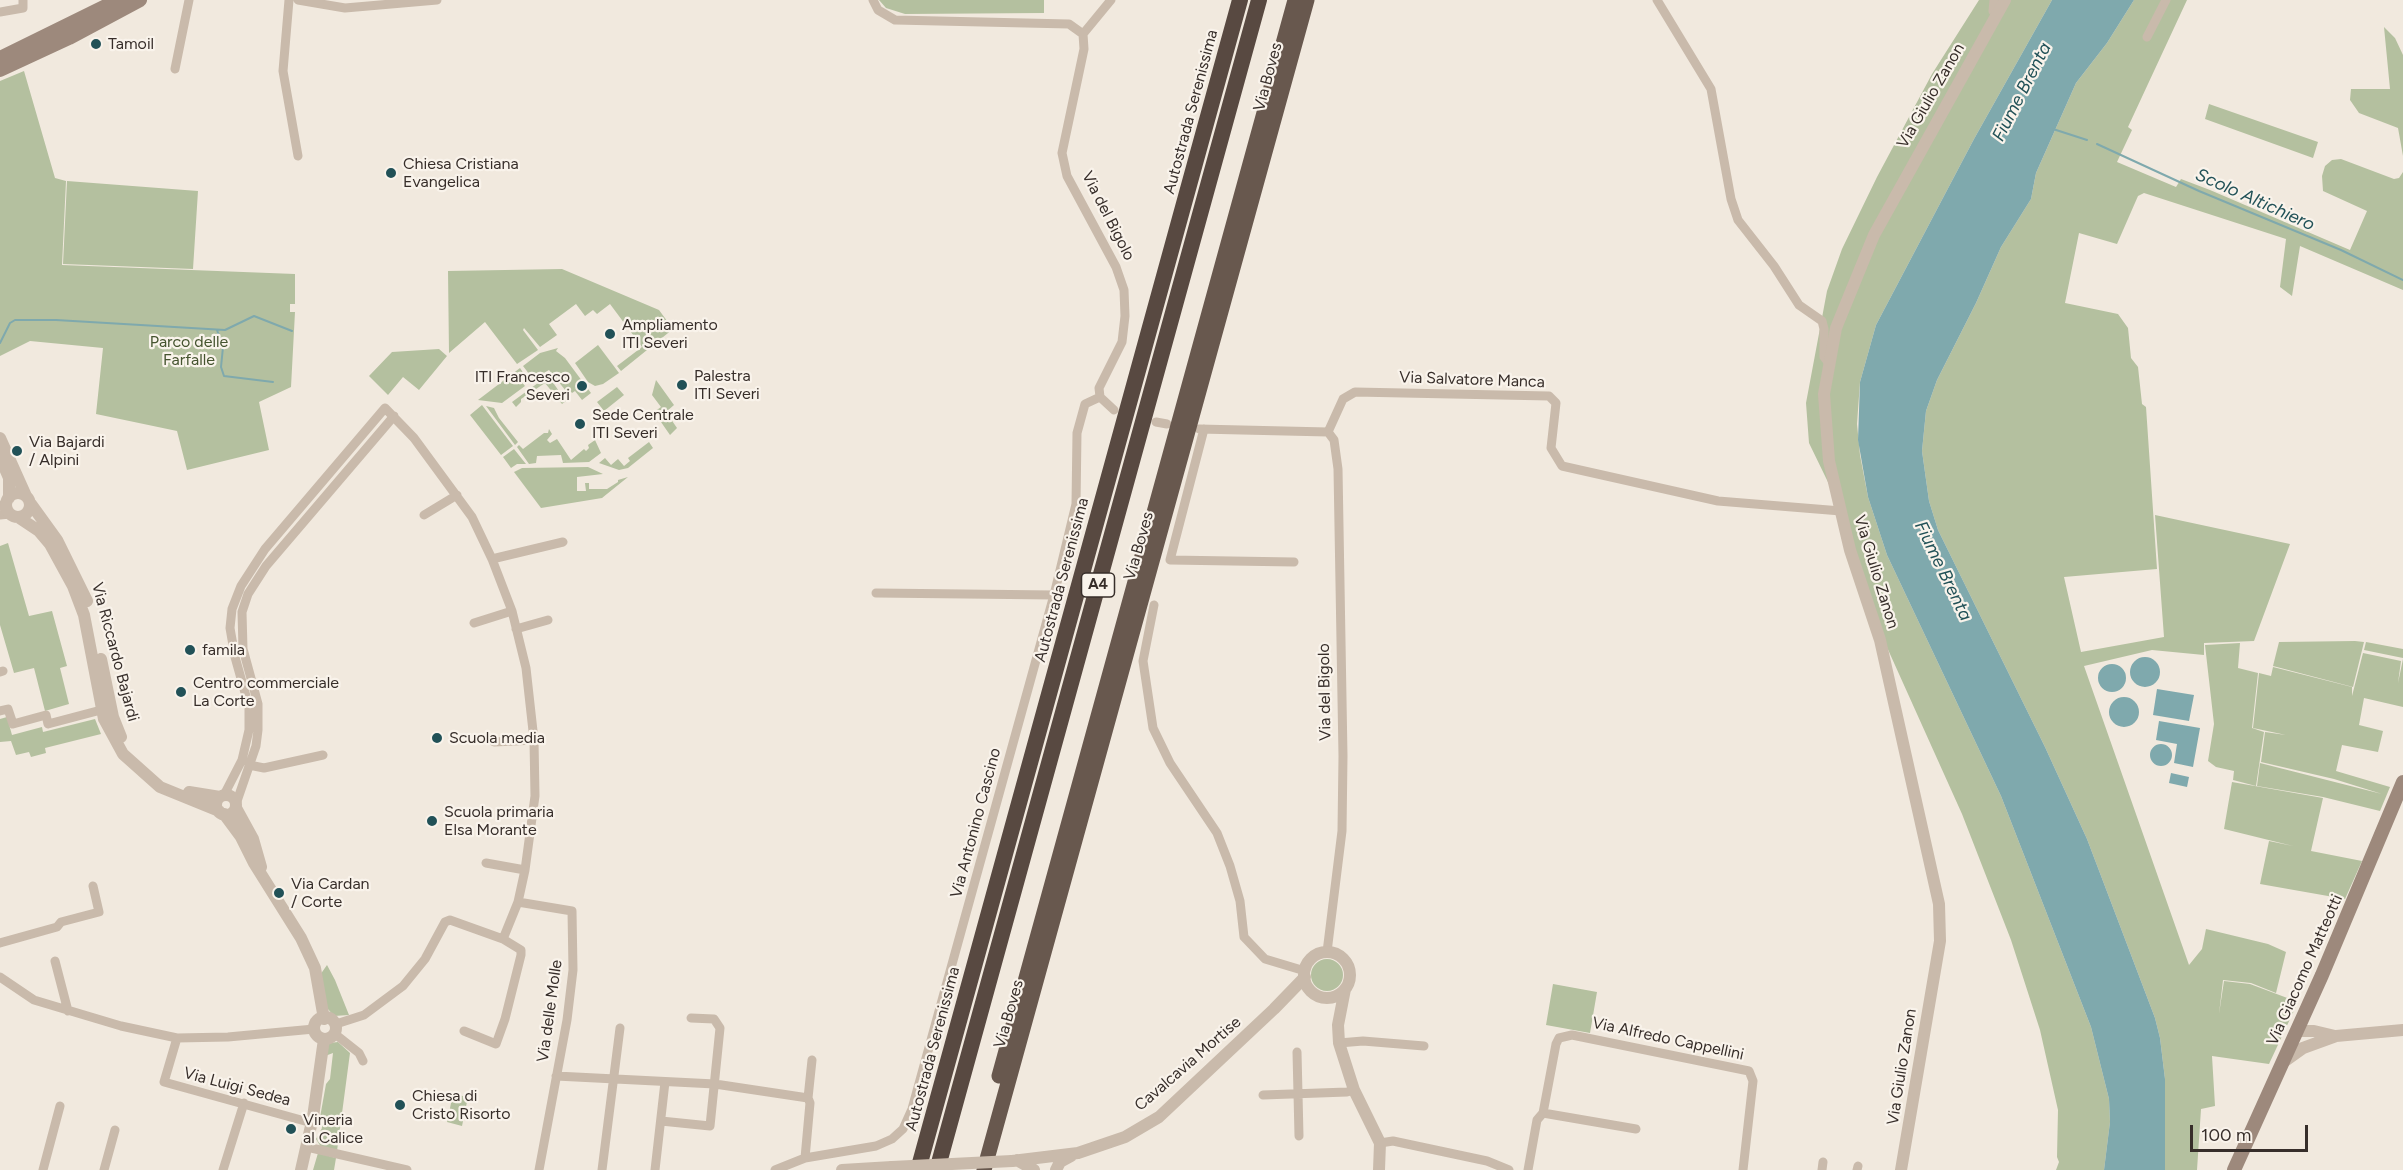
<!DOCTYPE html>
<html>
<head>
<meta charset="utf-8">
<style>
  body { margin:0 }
  #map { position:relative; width:2403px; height:1170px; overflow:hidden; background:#f1e9de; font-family:Figtree,sans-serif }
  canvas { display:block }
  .scale { position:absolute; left:2190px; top:1125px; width:118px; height:27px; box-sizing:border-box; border:3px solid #372e2a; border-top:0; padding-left:8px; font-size:18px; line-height:21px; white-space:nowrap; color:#372e2a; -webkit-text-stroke:4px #f9f3eb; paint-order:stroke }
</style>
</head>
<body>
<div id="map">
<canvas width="2403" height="1170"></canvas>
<div class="scale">100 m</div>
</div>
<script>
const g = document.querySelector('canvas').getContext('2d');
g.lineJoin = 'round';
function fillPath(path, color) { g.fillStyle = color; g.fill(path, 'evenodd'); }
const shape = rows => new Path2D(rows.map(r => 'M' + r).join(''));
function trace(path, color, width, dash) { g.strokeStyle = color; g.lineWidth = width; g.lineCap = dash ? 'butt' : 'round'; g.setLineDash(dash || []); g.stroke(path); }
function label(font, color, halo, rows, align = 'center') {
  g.font = font + ' Figtree,sans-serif'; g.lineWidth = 4.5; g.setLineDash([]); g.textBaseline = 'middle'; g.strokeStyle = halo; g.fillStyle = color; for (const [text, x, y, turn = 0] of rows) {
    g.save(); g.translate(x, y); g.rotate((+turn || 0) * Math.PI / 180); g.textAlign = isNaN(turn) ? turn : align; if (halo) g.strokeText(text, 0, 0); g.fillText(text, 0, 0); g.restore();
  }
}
const green = shape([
  [879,0,1044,0,1044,13,905,14,886,8],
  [1979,0,2052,0,1974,139,1876,325,1860,382,1857,424,1860,455,1868,497,1887,555,2001,796,2091,1027,2109,1099,2110,1122,2104,1170,2056,1170,2059,1162,2057,1157,2058,1110,2040,1030,2011,940,1962,814,1881,634,1842,511,1809,443,1806,403,1827,291,1842,249,1877,177,1932,74],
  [2134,0,2187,0,2128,127,2132,130,2117,162,2176,187,2181,179,2210,190,2350,250,2367,211,2323,191,2322,176,2325,166,2332,160,2341,159,2394,179,2399,178,2403,172,2403,290,2300,246,2292,296,2280,287,2286,239,2144,193,2138,196,2117,244,2079,233,2065,303,2118,314,2128,328,2131,358,2138,367,2142,404,2146,407,2157,569,2064,577,2081,652,2164,637,2155,515,2290,544,2254,641,2204,643,2204,655,2152,650,2084,666,2189,965,2202,949,2206,929,2268,944,2286,952,2276,993,2251,983,2223,980,2219,1014,2224,981,2250,984,2298,1002,2269,1064,2212,1056,2215,1106,2201,1109,2197,1170,2165,1170,2165,1079,2160,1038,2155,1018,2087,839,2045,747,1938,530,1929,501,1922,451,1926,411,1937,380,1976,303,2001,247,2031,199,2036,173,2076,83,2107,43],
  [2384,27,2395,38,2403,55,2403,156,2398,128,2359,113,2350,100,2351,89,2390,89],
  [24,71,55,178,66,181,62,265,295,274,295,304,290,304,290,312,295,312,291,387,259,402,269,450,187,470,177,431,96,414,103,348,30,341,0,356,0,81],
  [2209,104,2318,142,2313,158,2205,119],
  [67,181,198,191,193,269,63,264],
  [562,269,659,310,673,329,621,371,617,366,642,347,610,304,597,314,593,310,585,316,576,304,549,324,557,335,540,347,524,328,523,330,538,350,517,364,485,322,449,353,448,271],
  [598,345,619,373,603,384,595,386,588,382,575,363],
  [558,348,556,351,565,358,591,393,582,400,575,391,572,393,569,389,566,391,549,370,533,379,523,366,540,353],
  [439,349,447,356,419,390,403,377,388,395,369,376,392,352],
  [520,368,524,374,520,376,518,373,516,375,525,386,502,403,478,400],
  [549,377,566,401,562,404,545,383,521,399,521,402,516,407,512,402,542,380],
  [656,380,674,405,666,412,677,428,670,435,654,412,661,407,652,395],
  [617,387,624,395,604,411,597,402],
  [482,405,513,446,501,455,470,415],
  [486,406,494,408,499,418,518,442,515,445],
  [549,429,552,434,547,440,550,443,557,439,571,460,584,449,586,451,589,448,588,445,595,440,601,453,589,462,563,463,561,455,537,456,536,463,529,464,517,447,519,445,523,449,544,433,548,433],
  [649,442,653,448,628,468,619,470,599,463,605,458,611,465,618,459,624,466,630,461,628,458],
  [514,449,526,464,517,464,511,468,503,457],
  [588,467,603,474,577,477,577,491,586,491,585,483,589,483,589,489,607,489,618,482,618,480,628,477,602,498,541,508,514,472,522,468],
  [8,543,29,616,52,611,67,666,60,668,69,704,45,711,34,668,14,673,0,625,0,546],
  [2355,641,2364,642,2353,687,2273,666,2279,642],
  [2366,642,2403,649,2403,658,2364,650],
  [2240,643,2238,668,2258,673,2252,728,2264,732,2256,786,2233,780,2234,771,2216,767,2208,761,2214,724,2205,645],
  [2363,653,2401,661,2398,683,2403,659,2403,707,2364,698,2359,725,2383,731,2378,752,2342,745,2336,771,2390,787,2380,811,2323,797,2257,786,2260,763,2382,794,2334,779,2261,762,2265,732,2286,735,2253,728,2259,673,2271,676,2273,667,2352,687,2352,696],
  [7,717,12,735,42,727,43,732,95,719,101,734,45,748,46,753,31,757,29,752,16,755,11,741,0,742,0,719],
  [2232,782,2323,798,2311,851,2362,861,2345,899,2260,884,2269,841,2293,846,2224,829],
  '1311 975a16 16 0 1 1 32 0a16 16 0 1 1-32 0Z',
  [327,965,335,980,349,1015,334,1016,327,1008,320,975],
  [1553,984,1597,992,1590,1033,1546,1025],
  [338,1042,350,1053,337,1151,321,1147,316,1139,322,1128,321,1122,319,1123,326,1084,330,1079,333,1053,325,1056,329,1043],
  [453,1094,468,1097,462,1126,447,1122],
  [318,1153,336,1158,334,1170,313,1170]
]);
const water = shape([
  [2052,0,2134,0,2107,43,2076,83,2036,173,2031,199,2001,247,1976,303,1937,380,1926,411,1922,451,1929,501,1938,530,2045,747,2087,839,2155,1018,2160,1038,2165,1079,2165,1170,2104,1170,2110,1122,2109,1099,2091,1027,2001,796,1887,555,1868,497,1858,440,1860,382,1876,325,1974,139],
  '2130 672a15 15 0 1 1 30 0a15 15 0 1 1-30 0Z',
  '2098 678a14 14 0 1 1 28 0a14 14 0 1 1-28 0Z',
  [2157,689,2194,695,2189,721,2153,715],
  '2109 712a15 15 0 1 1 30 0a15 15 0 1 1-30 0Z',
  [2159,721,2200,728,2193,767,2174,763,2177,744,2156,740],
  '2150 755a11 11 0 1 1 22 0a11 11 0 1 1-22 0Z',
  [2171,773,2189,777,2187,787,2169,783]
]);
const stream = shape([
  [2053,129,2087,140],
  [2097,144,2199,191,2341,250,2403,280],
  [217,330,223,347,221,367,224,376,273,382],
  [0,343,10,323,15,320,56,320,225,330,254,316,292,331]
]);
const minor = shape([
  [289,0,283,71,298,156],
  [298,0,345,8,437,0],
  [873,0,878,10,895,20,1069,24,1083,34,1084,49,1062,153,1067,176,1116,267,1124,290,1125,316,1122,342,1099,388,1100,397,1114,410],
  [1657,0,1711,89,1731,199,1738,220,1774,266,1799,305,1822,321,1824,329,1824,357,1828,362],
  [1994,0,1993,11,1996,16],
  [0,12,23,8,23,0],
  [1083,34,1111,0],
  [2147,37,2166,0],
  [175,69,189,0],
  [1156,422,1167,424],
  [1199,429,1328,432],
  [1204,429,1170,560,1294,562],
  [1328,432,1343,399,1355,392,1549,396,1556,403,1551,448,1562,466,1718,501,1841,511],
  [0,506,6,503],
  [0,515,10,514],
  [424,515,457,495],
  [492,559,563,542],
  [876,593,1054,595],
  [1154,605,1143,661,1153,728,1170,763,1217,833,1230,866,1240,901,1244,937,1265,959,1305,971],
  [474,623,512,611],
  [516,629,548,620],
  [0,672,3,671],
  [0,711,8,709,13,724,46,715,48,724,101,710],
  [494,742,534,740],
  [249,765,264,768,323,755],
  [224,795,242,760,249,730,249,707,235,657,230,628,232,609,241,586,265,549,385,408,414,438,472,517,492,559,512,611,526,668,534,740,535,796,525,870,518,902,503,939],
  [236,804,256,746,258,730,258,704,243,649,242,612,248,594,266,566,394,416],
  [486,863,525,870],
  [518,902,572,911,573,970,567,1020,539,1170],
  [0,943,57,927,61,922,99,912,93,886],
  [1327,952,1342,831,1343,756,1338,469,1334,440,1328,432],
  [55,961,68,1011],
  [0,977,34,1000,121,1026,177,1038,228,1037,314,1029],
  [336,1024,364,1015,403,986,425,959,445,922,450,920,503,939,521,950,521,955,505,1019,496,1044,464,1031],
  [335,1034,359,1053,363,1061],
  [177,1038,164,1082,312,1123],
  [1339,1043,1363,1041,1424,1046],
  [1297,1052,1299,1136],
  [556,1076,715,1084,808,1098,810,1103,805,1158],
  [1263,1095,1347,1092,1354,1090],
  [808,1098,812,1060],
  [1543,1113,1636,1129],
  [661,1121,710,1126,720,1028,714,1019,691,1018],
  [1380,1143,1393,1141,1487,1161,1509,1170],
  [307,1147,407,1170],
  [43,1170,60,1106],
  [104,1170,115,1130],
  [223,1170,244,1103],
  [602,1170,620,1028],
  [655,1170,665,1082],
  [775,1170,805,1158,876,1146,892,1139,903,1129,912,1109,1054,595,1076,504,1077,433,1085,404,1100,397],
  [1528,1170,1537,1120,1543,1113,1556,1044,1559,1038,1572,1035,1749,1071,1753,1081,1743,1170],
  [1822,1170,1823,1162],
  [1857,1170,1858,1166]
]);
const tertiary = shape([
  [0,438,26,496],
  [0,457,9,478,9,498],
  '6 505a12 12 0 1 1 24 0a12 12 0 1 1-24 0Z',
  [31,504,57,540,87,601],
  [18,517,39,531,50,544,73,586,84,615,104,719,123,754,160,787,219,811],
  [101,659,113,717,121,737],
  [189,792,220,797],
  '216 805a10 10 0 1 1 20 0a10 10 0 1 1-20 0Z',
  [236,808,253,839,261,867],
  [224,814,241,837,254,863,301,938,315,968,324,1019],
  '1304 975a23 23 0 1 1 46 0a23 23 0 1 1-46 0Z',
  [1345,989,1338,1025,1339,1043,1354,1090,1380,1143,1379,1170],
  '314 1028a11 11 0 1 1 22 0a11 11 0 1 1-22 0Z',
  [2297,1031,2314,1031,2335,1036],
  [2282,1063,2303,1048,2336,1036,2403,1030],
  [1017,1160,1034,1170],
  [1012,1161,1078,1153,1125,1137,1159,1117,1274,1009,1305,977],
  [301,1170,313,1117,324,1039],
  [842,1170,892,1167],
  [1056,1170,1060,1162,1071,1156],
  [1901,1170,1940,941,1939,904,1880,640,1850,550,1829,461,1824,394,1836,328,1874,235,2005,0]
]);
const secondary = shape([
  [0,58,118,0],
  [0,70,69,38,140,0],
  [2234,1170,2322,975,2403,782]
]);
const trunk = shape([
  [999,1076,1295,0],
  [984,1170,1307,0]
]);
const motorway = shape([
  [918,1170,1240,0],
  [937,1170,1259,0]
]);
const tertiaryBridge = shape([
  [892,1167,1012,1161]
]);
const markers = [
  [96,44,6,"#215157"],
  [391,173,6,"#215157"],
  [610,334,6,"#215157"],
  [682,385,6,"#215157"],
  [582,386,6,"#215157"],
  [580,424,6,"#215157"],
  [17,451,6,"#215157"],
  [190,650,6,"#215157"],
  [181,692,6,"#215157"],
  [437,738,6,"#215157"],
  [432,821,6,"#215157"],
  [279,893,6,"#215157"],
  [400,1105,6,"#215157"],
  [291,1129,6,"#215157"]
];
const shields = [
  [1098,585,33]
];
const shieldNames = [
  ["A4",1098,585]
];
const poiNames = [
  ["Tamoil",108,44],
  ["Chiesa Cristiana",403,164],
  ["Evangelica",403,182],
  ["Ampliamento",622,325],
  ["ITI Severi",622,343],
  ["Palestra",694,376],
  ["ITI Severi",694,394],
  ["ITI Francesco",570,377,"right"],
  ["Severi",570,395,"right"],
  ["Sede Centrale",592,415],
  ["ITI Severi",592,433],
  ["Via Bajardi",29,442],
  ["/ Alpini",29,460],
  ["famila",202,650],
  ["Centro commerciale",193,683],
  ["La Corte",193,701],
  ["Scuola media",449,738],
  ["Scuola primaria",444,812],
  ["Elsa Morante",444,830],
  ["Via Cardan",291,884],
  ["/ Corte",291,902],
  ["Chiesa di",412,1096],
  ["Cristo Risorto",412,1114],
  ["Vineria",303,1120],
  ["al Calice",303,1138]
];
const streetNames = [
  ["Via Boves",1268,77,-75],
  ["Via Giulio Zanon",1931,96,-60],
  ["Autostrada Serenissima",1191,112,-75],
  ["Via del Bigolo",1108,216,63],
  ["Via Salvatore Manca",1472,380,2],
  ["Via Boves",1139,546,-74],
  ["Via Giulio Zanon",1876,572,73],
  ["Autostrada Serenissima",1062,580,-75],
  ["Via Riccardo Bajardi",115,652,75],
  ["Via del Bigolo",1325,692,-91],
  ["Via Antonino Cascino",976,823,-75],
  ["Via Giacomo Matteotti",2305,970,-66],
  ["Via delle Molle",550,1011,-82],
  ["Via Boves",1009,1014,-74],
  ["Via Alfredo Cappellini",1668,1039,12],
  ["Autostrada Serenissima",933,1049,-75],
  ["Cavalcavia Mortise",1188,1064,-41],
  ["Via Giulio Zanon",1902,1067,-81],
  ["Via Luigi Sedea",237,1087,15]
];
const parkNames = [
  ["Parco delle",189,342],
  ["Farfalle",189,360]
];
const waterNames = [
  ["Fiume Brenta",2022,92,-63],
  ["Scolo Altichiero",2255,200,24],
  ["Fiume Brenta",1943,571,64]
];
fillPath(green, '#b4c09f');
fillPath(water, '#7fa9ad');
trace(stream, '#7fa9ad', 2);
trace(minor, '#c9baab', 9);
trace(tertiary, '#c9baab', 12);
trace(secondary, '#9d897c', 14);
trace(trunk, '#68584e', 15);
trace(motorway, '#584941', 16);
trace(tertiaryBridge, '#c9baab', 12);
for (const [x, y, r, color] of markers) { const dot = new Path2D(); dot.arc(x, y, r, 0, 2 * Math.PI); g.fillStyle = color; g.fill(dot); trace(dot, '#f9f3eb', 2); }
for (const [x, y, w] of shields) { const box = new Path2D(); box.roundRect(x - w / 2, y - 12, w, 24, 4.5); g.fillStyle = '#f9f3eb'; g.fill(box); trace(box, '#372e2a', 1.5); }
label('bold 15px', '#372e2a', null, shieldNames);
label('16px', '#372e2a', '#f9f3eb', poiNames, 'left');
label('16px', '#372e2a', '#f9f3eb', streetNames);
label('16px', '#45542f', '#f9f3eb', parkNames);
label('italic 18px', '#215157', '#f9f3eb', waterNames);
</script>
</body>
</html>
